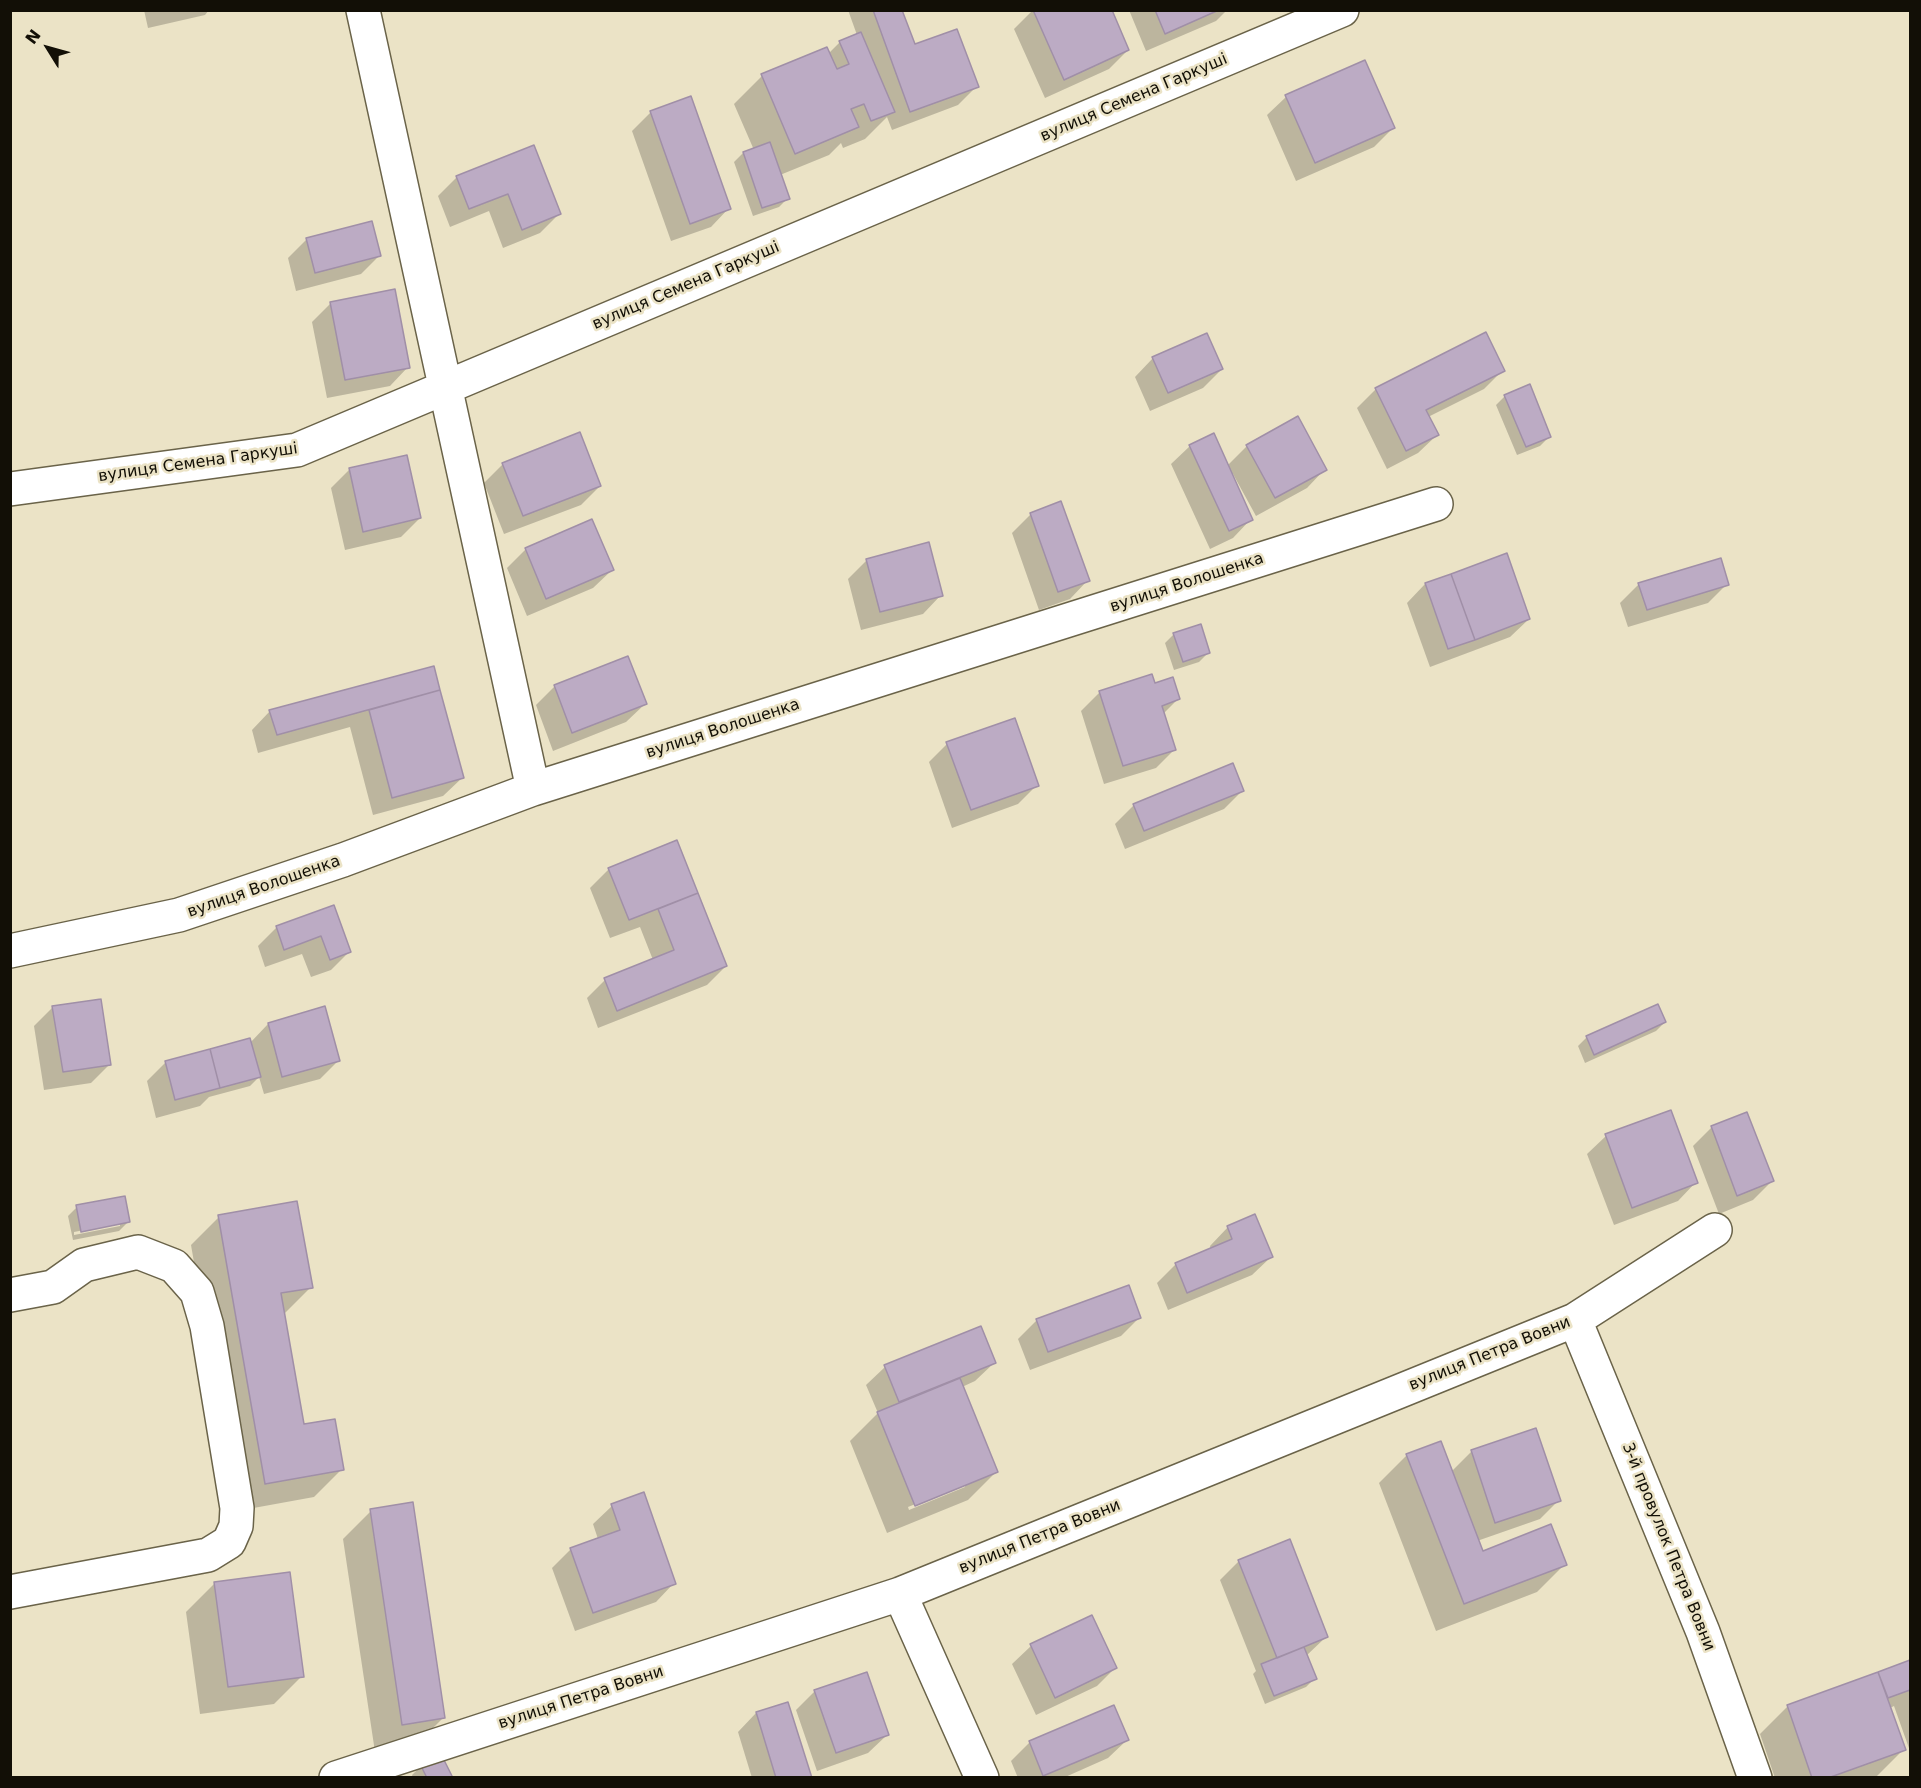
<!DOCTYPE html>
<html>
<head>
<meta charset="utf-8">
<style>
  body { margin:0 }
  #map { position:relative; width:1921px; height:1788px; overflow:hidden; background:#ebe3c6; font-family:"DejaVu Sans",sans-serif }
  canvas { display:block }
  .frame { position:absolute; inset:0; border:12px solid #120f06; pointer-events:none }
  .north { position:absolute; left:18px; top:18px; width:60px; height:60px; -webkit-text-stroke:4px #ebe3c6; paint-order:stroke; rotate:307deg; font-size:16px; font-weight:700; line-height:24px; text-align:center; color:#120f06 }
  .north::after { content:''; display:block; margin:auto; width:21px; height:27px; background:#120f06; clip-path:polygon(50% 0,100% 100%,50% 72%,0 100%) }
</style>
</head>
<body>
<div id="map">
<canvas width="1921" height="1788"></canvas>
<div class="frame"></div>
<div class="north">N</div>
</div>
<script>
const g = document.querySelector('canvas').getContext('2d');
g.lineJoin = 'round';
function fillPath(path, color) { g.fillStyle = color; g.fill(path, 'evenodd'); }
const shape = rows => new Path2D(rows.map(r => 'M' + r).join(''));
function trace(path, color, width, dash) { g.strokeStyle = color; g.lineWidth = width; g.lineCap = dash ? 'butt' : 'round'; g.setLineDash(dash || []); g.stroke(path); }
function label(font, color, halo, rows, align = 'center') {
  g.font = font + ' "DejaVu Sans",sans-serif'; g.lineWidth = 5; g.setLineDash([]); g.textBaseline = 'middle'; g.strokeStyle = halo; g.fillStyle = color; for (const [text, x, y, turn = 0] of rows) {
    g.save(); g.translate(x, y); g.rotate((+turn || 0) * Math.PI / 180); g.textAlign = isNaN(turn) ? turn : align; if (halo) g.strokeText(text, 0, 0); g.fillText(text, 0, 0); g.restore();
  }
}
const shadow = shape([
  [144,10,209,10,205,15,148,28],
  [848,10,901,10,914,46,977,86,958,105,892,130,887,117,865,139,843,148,841,143,829,155,780,175,788,198,779,207,753,216,734,162,743,153,754,150,734,104,762,76,828,54,840,42,857,35],
  [1033,10,1110,10,1128,50,1109,69,1045,98,1014,29],
  [1129,10,1227,10,1216,21,1146,51],
  [1286,97,1393,128,1374,147,1296,181,1267,115],
  [651,112,729,208,711,227,671,241,632,131],
  [533,147,559,214,540,233,503,248,489,211,450,227,438,196,457,177],
  [307,239,379,256,361,274,296,291,288,258],
  [331,303,408,367,390,386,327,398,312,322],
  [1153,358,1222,369,1203,388,1150,411,1135,377],
  [1503,370,1484,389,1428,417,1437,435,1418,453,1387,469,1357,408,1376,389],
  [1505,396,1549,437,1540,446,1517,455,1496,405],
  [1190,446,1227,466,1247,446,1325,469,1307,488,1256,516,1233,474,1231,475,1251,519,1233,538,1210,549,1171,464],
  [406,457,420,518,401,537,345,550,331,488,349,470],
  [503,464,600,486,581,505,504,534,484,483],
  [1031,514,1088,580,1070,599,1039,610,1012,533],
  [591,521,612,570,593,588,527,616,507,568,525,550],
  [867,560,941,595,923,614,861,630,848,579],
  [1425,584,1529,619,1510,637,1430,667,1407,603],
  [1639,584,1727,584,1708,603,1628,627,1620,603],
  [1174,634,1208,653,1199,662,1174,670,1165,643],
  [627,658,645,704,626,722,553,751,536,705,554,687],
  [432,668,462,778,443,796,373,815,350,727,258,753,252,730,270,711],
  [1154,685,1178,699,1163,714,1174,750,1156,768,1104,784,1081,711,1100,692],
  [947,744,1037,785,1018,804,952,828,929,762],
  [1242,791,1224,809,1125,849,1115,824,1134,805],
  [676,842,726,966,707,985,598,1028,587,998,605,980,653,960,640,927,610,938,590,888,609,869],
  [333,907,349,952,331,970,311,977,302,954,265,967,258,946,277,927],
  [53,1007,110,1064,91,1083,44,1090,34,1026],
  [1665,1022,1656,1031,1585,1063,1578,1046,1587,1037],
  [268,1024,339,1060,320,1079,264,1094,259,1077,250,1086,209,1097,200,1106,156,1118,147,1081,165,1063,250,1043],
  [1670,1112,1696,1182,1678,1201,1614,1225,1587,1154,1606,1136],
  [1712,1127,1772,1181,1753,1200,1719,1214,1693,1146],
  [77,1207,128,1222,119,1231,73,1240,68,1216],
  [120,1223,120,1226,74,1235,74,1232],
  [219,1217,311,1287,283,1315,302,1426,342,1469,314,1497,237,1511,191,1245],
  [1228,1227,1271,1257,1252,1275,1168,1310,1157,1283,1176,1264,1211,1250,1210,1246],
  [1139,1318,1121,1336,1030,1370,1018,1339,1037,1320],
  [994,1363,975,1381,962,1387,996,1472,968,1500,887,1533,850,1441,878,1413,866,1385,885,1367],
  [965,1484,965,1487,909,1510,908,1507],
  [1535,1430,1559,1500,1540,1519,1477,1541,1482,1553,1565,1564,1537,1592,1436,1631,1379,1483,1407,1455,1451,1472,1471,1452],
  [612,1506,674,1583,656,1602,575,1631,552,1568,571,1549,598,1539,593,1524],
  [371,1511,444,1717,416,1745,375,1752,343,1539],
  [1239,1561,1326,1637,1306,1656,1315,1678,1306,1687,1265,1704,1253,1674,1256,1671,1220,1580],
  [214,1584,302,1676,274,1704,200,1714,186,1612],
  [1031,1646,1116,1667,1097,1686,1036,1715,1012,1664],
  [1910,1661,1910,1751,1894,1706,1890,1708,1904,1749,1876,1777,1775,1778,1760,1734,1788,1706],
  [815,1691,887,1735,868,1753,817,1771,796,1710],
  [756,1713,810,1778,752,1778,738,1732],
  [1127,1740,1108,1758,1063,1778,1018,1778,1011,1761,1030,1742],
  [421,1766,451,1778,413,1778,412,1775]
]);
const building = shape([
  [873,10,902,10,915,44,957,29,979,87,910,112,873,10],
  [1033,10,1112,10,1129,50,1064,80,1033,10],
  [1155,10,1219,10,1165,34,1155,10],
  [861,32,895,112,871,121,864,104,851,109,859,127,795,154,761,74,827,47,837,69,849,64,839,41,861,32],
  [1365,60,1395,128,1315,163,1285,95,1365,60],
  [691,96,731,209,690,224,650,111,691,96],
  [770,142,790,199,762,208,743,152,770,142],
  [534,145,561,214,522,230,508,194,469,209,456,176,534,145],
  [372,221,381,256,315,273,306,238,372,221],
  [395,289,410,368,345,380,330,302,395,289],
  [1486,332,1505,371,1426,410,1439,435,1406,451,1375,388,1486,332],
  [1207,333,1223,369,1168,393,1152,357,1207,333],
  [1530,384,1551,437,1526,447,1504,395,1530,384],
  [1298,416,1327,470,1275,498,1246,445,1298,416],
  [580,432,601,486,523,516,502,463,580,432],
  [1214,433,1253,520,1229,531,1189,445,1214,433],
  [407,455,421,518,363,532,349,468,407,455],
  [1061,501,1090,581,1058,592,1030,513,1061,501],
  [592,519,614,570,546,599,525,548,592,519],
  [929,542,943,596,880,612,866,559,929,542],
  [1507,553,1530,619,1475,640,1451,574,1507,553],
  [1721,558,1729,585,1647,610,1638,583,1721,558],
  [1451,574,1475,640,1448,649,1425,583,1451,574],
  [1201,624,1210,653,1183,662,1173,633,1201,624],
  [628,656,647,704,572,733,554,685,628,656],
  [434,666,440,690,277,735,269,710,434,666],
  [1152,674,1155,683,1173,677,1180,699,1162,706,1176,750,1123,766,1099,691,1152,674],
  [440,690,464,778,392,798,369,710,440,690],
  [1015,718,1039,786,971,810,946,742,1015,718],
  [1233,763,1244,791,1144,831,1133,804,1233,763],
  [677,840,698,893,629,920,608,868,677,840],
  [698,893,727,966,617,1011,604,978,674,950,658,909,698,893],
  [334,905,351,952,330,960,321,936,284,950,276,926,334,905],
  [101,999,111,1065,63,1072,52,1006,101,999],
  [1658,1004,1666,1022,1594,1055,1586,1036,1658,1004],
  [325,1006,340,1061,282,1077,268,1023,325,1006],
  [250,1038,261,1077,220,1088,210,1049,250,1038],
  [210,1049,220,1088,175,1100,165,1061,210,1049],
  [1671,1110,1698,1183,1632,1208,1605,1134,1671,1110],
  [1747,1112,1774,1181,1737,1196,1711,1126,1747,1112],
  [125,1196,130,1222,81,1232,76,1205,125,1196],
  [297,1201,313,1288,281,1293,304,1424,335,1419,344,1470,265,1484,218,1215,297,1201],
  [1255,1214,1273,1257,1187,1293,1175,1263,1232,1239,1227,1226,1255,1214],
  [1129,1285,1141,1318,1048,1352,1036,1319,1129,1285],
  [981,1326,996,1363,899,1402,884,1365,981,1326],
  [960,1378,998,1472,915,1506,877,1412,960,1378],
  [1536,1428,1561,1501,1495,1523,1471,1450,1536,1428],
  [1441,1441,1483,1551,1551,1524,1567,1565,1464,1604,1406,1454,1441,1441],
  [644,1492,676,1584,593,1613,570,1548,620,1530,611,1504,644,1492],
  [413,1502,445,1718,402,1725,370,1509,413,1502],
  [1290,1539,1328,1637,1277,1658,1238,1560,1290,1539],
  [290,1572,304,1677,228,1687,214,1582,290,1572],
  [1092,1615,1117,1668,1055,1698,1030,1644,1092,1615],
  [1304,1647,1317,1679,1274,1696,1261,1664,1304,1647],
  [1910,1660,1910,1690,1888,1698,1878,1672,1910,1660],
  [867,1672,889,1735,836,1753,814,1690,867,1672],
  [1878,1672,1906,1750,1828,1778,1812,1778,1787,1705,1878,1672],
  [788,1702,812,1778,776,1778,756,1712,788,1702],
  [1114,1705,1129,1740,1043,1776,1029,1741,1114,1705],
  [441,1754,453,1778,427,1778,420,1764,441,1754]
]);
const minor = shape([
  [363,10,533,789],
  [10,489,297,450,1342,10],
  [10,951,179,915,343,860,533,789,1436,504],
  [10,1295,53,1287,84,1265,138,1252,174,1266,197,1292,207,1326,237,1508,236,1526,229,1542,208,1555,10,1592],
  [1575,1320,1703,1632,1755,1778],
  [900,1594,982,1778],
  [336,1778,900,1594,1575,1320,1715,1230]
]);
const streetNames = [
  ["вулиця Семена Гаркуші",1134,98,-23],
  ["вулиця Семена Гаркуші",686,286,-23],
  ["вулиця Семена Гаркуші",198,463,-8],
  ["вулиця Волошенка",1187,583,-18],
  ["вулиця Волошенка",723,729,-18],
  ["вулиця Волошенка",264,887,-19],
  ["вулиця Петра Вовни",1490,1354,-22],
  ["вулиця Петра Вовни",1040,1537,-22],
  ["3-й провулок Петра Вовни",1668,1547,68],
  ["вулиця Петра Вовни",581,1698,-18]
];
fillPath(shadow, '#0003');
fillPath(building, '#bcabc4');
trace(building, '#a08fa7', 1.5);
trace(minor, '#6a6349', 36);
trace(minor, '#fff', 33);
label('16px', '#120f06', '#ebe3c6', streetNames);
</script>
</body>
</html>
